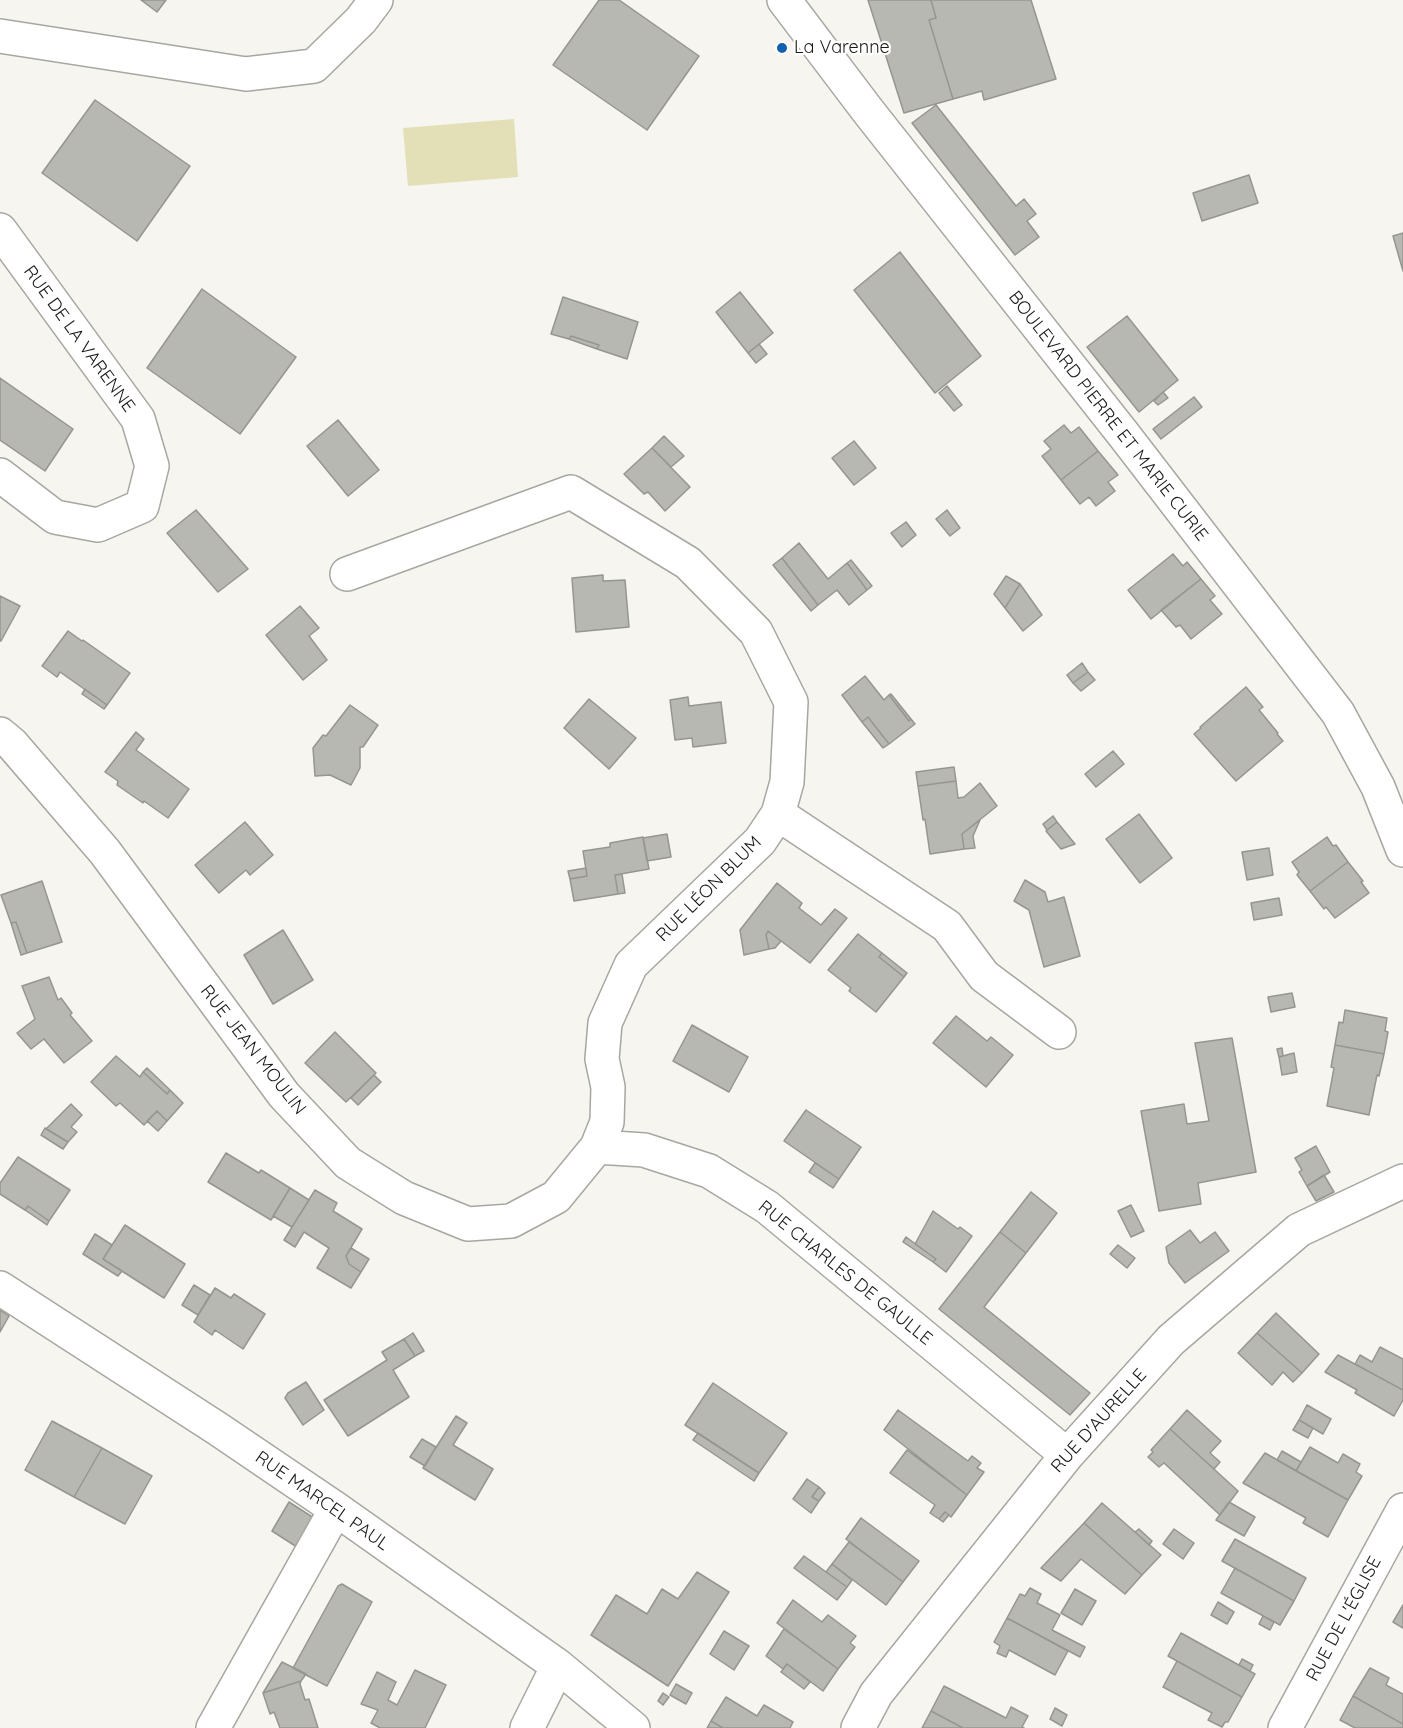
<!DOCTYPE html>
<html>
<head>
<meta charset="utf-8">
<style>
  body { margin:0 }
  canvas { display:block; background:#f6f5f0 }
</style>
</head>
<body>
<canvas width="1403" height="1728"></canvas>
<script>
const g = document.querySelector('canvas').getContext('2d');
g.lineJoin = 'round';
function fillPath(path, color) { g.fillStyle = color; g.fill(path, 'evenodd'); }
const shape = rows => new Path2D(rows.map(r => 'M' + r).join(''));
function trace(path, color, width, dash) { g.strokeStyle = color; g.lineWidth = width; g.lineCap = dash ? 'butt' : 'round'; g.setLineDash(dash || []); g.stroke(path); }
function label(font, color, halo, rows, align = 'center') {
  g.font = font + ' Quicksand,sans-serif'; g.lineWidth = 4.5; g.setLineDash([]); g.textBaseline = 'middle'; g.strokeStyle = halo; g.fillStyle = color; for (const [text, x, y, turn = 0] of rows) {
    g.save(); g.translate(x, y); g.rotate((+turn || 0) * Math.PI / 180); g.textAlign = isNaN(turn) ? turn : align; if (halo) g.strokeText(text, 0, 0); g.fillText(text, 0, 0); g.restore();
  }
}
const green = shape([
  [514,119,518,177,408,186,403,128]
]);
const building = shape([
  [141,0,166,0,157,12,141,0],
  [599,0,619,0,699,56,647,130,553,65,599,0],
  [868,0,931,0,936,18,929,20,953,99,904,113,868,0],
  [931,0,1031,0,1056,79,984,100,982,91,953,99,929,20,936,18,931,0],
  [95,100,190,166,137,241,42,173,95,100],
  [936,105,1016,206,1024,199,1036,214,1027,221,1039,237,1015,255,912,123,936,105],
  [1249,175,1258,203,1202,221,1193,193,1249,175],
  [1403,233,1403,271,1393,236,1403,233],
  [900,252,981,356,935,393,854,290,900,252],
  [202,289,296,357,240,434,147,368,202,289],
  [740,292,773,333,748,353,716,312,740,292],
  [563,297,638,322,627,359,597,349,599,345,571,336,569,339,551,334,563,297],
  [1127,316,1178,380,1139,412,1087,347,1127,316],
  [571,336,599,345,597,349,569,339,571,336],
  [759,344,767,354,756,363,748,353,759,344],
  [0,378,73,429,45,471,0,440,0,378],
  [947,386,962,405,954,411,939,393,947,386],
  [1163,392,1168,398,1158,405,1154,401,1163,392],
  [1194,397,1202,407,1161,439,1153,429,1194,397],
  [338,420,379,470,348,496,307,446,338,420],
  [1064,425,1071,433,1079,427,1098,451,1061,480,1042,456,1051,449,1044,441,1064,425],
  [664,436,684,456,671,467,652,448,664,436],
  [854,441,876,468,854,485,832,458,854,441],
  [652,448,690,487,665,511,648,492,644,494,624,474,652,448],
  [1098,451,1118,475,1108,482,1115,491,1096,506,1089,497,1080,504,1061,480,1098,451],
  [196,510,248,569,218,592,167,533,196,510],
  [947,510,960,528,950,536,936,519,947,510],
  [906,522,916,535,902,547,891,533,906,522],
  [799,543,828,579,847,563,867,590,849,605,837,590,818,605,782,558,799,543],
  [1173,554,1183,566,1187,562,1201,579,1151,619,1128,590,1173,554],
  [782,558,818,605,811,611,773,565,782,558],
  [851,560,872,586,867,590,847,563,851,560],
  [603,575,603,581,625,580,629,627,576,632,572,578,603,575],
  [1006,576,1020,584,1005,608,994,594,1006,576],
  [1201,579,1215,596,1210,600,1222,614,1191,639,1180,625,1176,627,1161,610,1201,579],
  [1020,584,1042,615,1023,631,1005,608,1020,584],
  [0,596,20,606,1,641,0,641,0,596],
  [300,606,319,628,309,636,327,660,303,680,266,635,300,606],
  [68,631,82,641,83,640,130,673,107,705,60,672,57,677,42,666,68,631],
  [1082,663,1088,672,1073,683,1067,675,1082,663],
  [1088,672,1095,680,1081,691,1073,683,1088,672],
  [865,676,884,700,889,695,909,721,911,719,915,724,889,744,868,717,862,722,842,695,865,676],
  [1246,687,1263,707,1259,710,1278,733,1277,734,1283,741,1236,781,1194,734,1201,728,1200,727,1246,687],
  [85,689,107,705,104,709,82,694,85,689],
  [891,694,911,719,909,721,900,709,889,695,891,694],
  [688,697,689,706,721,702,726,743,693,747,692,738,675,740,670,700,688,697],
  [589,699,636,738,609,769,564,728,589,699],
  [350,705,378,725,363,747,360,747,360,768,351,785,330,775,315,776,313,748,323,735,326,736,350,705],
  [868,717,889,744,883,748,862,722,868,717],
  [136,732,144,739,136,750,189,789,168,818,144,801,143,803,117,785,118,781,105,772,136,732],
  [1113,751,1124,764,1096,787,1085,774,1113,751],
  [954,767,956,781,918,786,916,772,954,767],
  [956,781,958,798,964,797,980,783,997,806,962,834,964,849,930,854,925,819,923,820,918,786,956,781],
  [1139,814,1172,858,1140,883,1106,839,1139,814],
  [1053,816,1057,822,1047,830,1043,824,1053,816],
  [980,820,973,836,975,848,964,849,962,834,980,820],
  [245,822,273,855,250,875,246,870,219,893,195,865,245,822],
  [1057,822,1075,844,1061,849,1046,831,1057,822],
  [667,834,671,857,647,861,643,838,667,834],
  [643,837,649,869,615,875,618,894,574,901,570,879,587,876,583,851,610,847,610,843,643,837],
  [1327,837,1333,846,1336,845,1348,862,1310,891,1297,875,1299,872,1292,862,1327,837],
  [1269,848,1273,875,1247,880,1242,852,1269,848],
  [1348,862,1363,881,1361,882,1369,893,1335,918,1326,907,1324,909,1310,891,1348,862],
  [586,868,587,876,570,879,568,871,586,868],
  [622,874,625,893,618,894,615,875,622,874],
  [1025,880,1045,892,1048,902,1064,897,1080,956,1044,967,1029,910,1014,901,1025,880],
  [42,881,62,942,27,953,16,922,11,923,1,895,42,881],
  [777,883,802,903,799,908,821,925,835,909,847,918,810,963,768,931,766,935,769,949,744,955,740,930,777,883],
  [1279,898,1282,915,1254,920,1251,903,1279,898],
  [16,922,27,953,21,955,11,923,16,922],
  [283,930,313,980,273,1004,244,955,283,930],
  [768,931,781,941,775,948,769,949,766,935,768,931],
  [858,934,882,953,879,957,904,977,876,1012,849,991,851,988,828,970,858,934],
  [882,953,907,973,904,977,879,957,882,953],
  [49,977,58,1000,61,998,72,1013,70,1015,92,1041,64,1063,44,1039,31,1049,17,1033,35,1019,22,986,49,977],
  [1292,993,1295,1007,1271,1012,1268,997,1292,993],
  [1345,1010,1387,1018,1385,1031,1388,1032,1384,1054,1335,1045,1339,1022,1343,1023,1345,1010],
  [956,1016,987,1041,991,1037,1013,1055,986,1087,933,1043,956,1016],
  [692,1025,748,1057,729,1092,673,1061,692,1025],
  [335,1032,376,1073,346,1102,305,1063,335,1032],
  [1232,1038,1256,1172,1198,1183,1201,1204,1159,1211,1141,1111,1184,1104,1187,1124,1209,1121,1195,1043,1232,1038],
  [1335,1045,1384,1054,1379,1076,1377,1075,1369,1115,1327,1106,1334,1068,1331,1067,1335,1045],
  [1282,1048,1283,1056,1279,1057,1277,1049,1282,1048],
  [1294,1053,1297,1072,1282,1075,1279,1057,1294,1053],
  [116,1056,140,1077,143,1072,167,1094,170,1090,183,1103,167,1121,157,1111,144,1125,120,1103,116,1106,91,1082,116,1056],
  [147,1068,170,1090,167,1094,143,1072,147,1068],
  [374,1075,381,1082,358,1105,351,1098,374,1075],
  [71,1104,82,1115,71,1127,77,1132,68,1142,46,1129,71,1104],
  [806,1110,861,1147,839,1179,784,1141,806,1110],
  [157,1111,167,1121,158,1131,147,1121,157,1111],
  [45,1128,68,1142,63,1149,41,1135,45,1128],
  [1316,1146,1330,1172,1307,1186,1299,1172,1302,1170,1295,1158,1316,1146],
  [226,1153,259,1173,261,1170,290,1188,271,1220,208,1182,226,1153],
  [18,1157,70,1190,49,1221,28,1206,25,1210,0,1194,0,1183,18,1157],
  [815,1163,839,1179,833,1188,809,1172,815,1163],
  [1324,1175,1334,1192,1316,1201,1307,1186,1324,1175],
  [290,1188,309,1200,292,1227,273,1216,290,1188],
  [315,1190,337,1203,333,1211,362,1229,346,1256,349,1264,361,1272,351,1288,317,1268,329,1248,304,1232,295,1247,284,1240,315,1190],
  [1031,1192,1057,1213,1026,1253,1000,1232,1031,1192],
  [1131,1205,1144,1231,1131,1237,1118,1211,1131,1205],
  [28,1206,49,1221,47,1225,25,1210,28,1206],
  [933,1211,958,1229,960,1227,972,1236,946,1272,933,1262,936,1259,915,1244,933,1211],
  [125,1225,185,1264,164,1298,103,1259,125,1225],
  [1190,1230,1200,1243,1215,1232,1229,1251,1185,1283,1169,1263,1166,1247,1190,1230],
  [1000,1232,1026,1253,984,1307,1090,1393,1070,1415,939,1309,1000,1232],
  [95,1234,112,1245,103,1259,122,1271,118,1276,83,1254,95,1234],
  [906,1237,936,1259,933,1262,903,1242,906,1237],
  [1118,1245,1135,1258,1127,1268,1110,1254,1118,1245],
  [351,1248,369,1259,361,1272,349,1264,346,1256,351,1248],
  [194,1285,210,1295,198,1315,182,1305,194,1285],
  [215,1288,231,1298,234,1294,265,1314,243,1349,215,1330,212,1335,194,1322,215,1288],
  [0,1310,9,1316,0,1332,0,1310],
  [1276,1313,1319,1354,1302,1373,1257,1333,1276,1313],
  [413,1333,424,1351,415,1356,404,1339,413,1333],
  [1257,1333,1302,1373,1293,1382,1283,1372,1272,1385,1238,1353,1257,1333],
  [404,1339,415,1356,393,1370,409,1397,348,1436,324,1400,387,1360,382,1352,404,1339],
  [1380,1347,1403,1359,1403,1390,1355,1364,1360,1355,1372,1362,1380,1347],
  [1338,1355,1403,1390,1403,1400,1394,1416,1355,1393,1357,1390,1325,1372,1338,1355],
  [306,1382,324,1410,303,1425,285,1398,288,1393,306,1382],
  [713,1383,787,1433,759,1473,685,1425,713,1383],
  [1307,1405,1331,1419,1323,1434,1299,1420,1307,1405],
  [898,1410,968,1461,972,1456,981,1463,977,1468,984,1472,967,1495,884,1430,898,1410],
  [1187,1410,1221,1441,1210,1453,1220,1462,1214,1469,1170,1429,1187,1410],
  [456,1416,467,1423,453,1445,493,1469,475,1500,423,1468,456,1416],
  [1299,1420,1313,1428,1308,1438,1293,1430,1299,1420],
  [52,1421,102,1448,74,1497,25,1470,52,1421],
  [1170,1429,1238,1491,1220,1515,1164,1463,1159,1467,1148,1457,1153,1452,1151,1450,1170,1429],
  [698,1433,759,1473,754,1481,693,1440,698,1433],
  [422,1439,436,1447,425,1466,410,1457,422,1439],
  [1310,1447,1338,1463,1343,1454,1360,1464,1356,1472,1362,1476,1348,1500,1296,1471,1310,1447],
  [102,1448,152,1476,125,1524,74,1497,102,1448],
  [907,1450,967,1495,951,1517,945,1512,939,1519,930,1513,935,1505,890,1473,907,1450],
  [1282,1451,1301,1462,1296,1471,1277,1460,1282,1451],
  [1265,1453,1348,1500,1328,1537,1303,1523,1306,1518,1243,1483,1265,1453],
  [807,1479,819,1487,812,1497,819,1501,811,1513,793,1499,807,1479],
  [819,1487,825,1493,819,1501,812,1497,819,1487],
  [289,1502,317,1520,300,1549,272,1531,289,1502],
  [1229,1502,1255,1517,1244,1536,1216,1520,1229,1502],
  [1102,1503,1161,1555,1142,1575,1084,1523,1102,1503],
  [945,1512,949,1515,943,1522,939,1519,945,1512],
  [861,1518,919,1561,903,1582,846,1539,861,1518],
  [1084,1523,1142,1575,1125,1594,1081,1559,1061,1581,1041,1568,1084,1523],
  [1139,1529,1152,1541,1149,1545,1135,1532,1139,1529],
  [1174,1529,1194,1543,1183,1559,1163,1544,1174,1529],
  [1235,1539,1306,1578,1294,1601,1222,1561,1235,1539],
  [849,1542,903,1582,886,1605,832,1564,849,1542],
  [804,1556,847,1587,837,1600,794,1568,804,1556],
  [832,1564,852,1580,847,1587,826,1572,832,1564],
  [1235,1568,1294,1601,1280,1625,1221,1593,1235,1568],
  [697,1572,729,1592,668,1686,591,1635,616,1595,647,1614,662,1589,678,1599,697,1572],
  [342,1584,372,1602,327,1686,293,1668,338,1586,342,1584],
  [1030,1588,1041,1594,1037,1603,1060,1615,1052,1630,1085,1647,1080,1657,1007,1618,1020,1594,1025,1596,1030,1588],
  [1075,1589,1096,1601,1082,1625,1061,1613,1075,1589],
  [793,1600,822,1622,828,1615,856,1636,850,1643,855,1647,838,1669,777,1623,793,1600],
  [1218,1602,1234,1612,1227,1624,1211,1615,1218,1602],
  [1403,1605,1403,1628,1393,1622,1403,1605],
  [1263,1616,1274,1622,1270,1630,1259,1624,1263,1616],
  [1007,1618,1068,1651,1055,1675,1009,1650,1006,1657,997,1653,1000,1646,994,1642,1007,1618],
  [784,1629,838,1669,823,1691,787,1664,783,1669,766,1656,784,1629],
  [724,1631,749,1646,734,1670,710,1654,724,1631],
  [1181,1633,1255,1674,1242,1697,1168,1656,1181,1633],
  [1242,1659,1253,1665,1250,1671,1239,1665,1242,1659],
  [1177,1661,1242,1697,1228,1722,1225,1722,1222,1727,1208,1720,1212,1713,1163,1687,1177,1661],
  [282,1662,306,1674,301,1681,263,1693,282,1662],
  [787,1664,810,1682,804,1689,781,1672,787,1664],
  [1370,1668,1389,1678,1386,1685,1403,1694,1403,1724,1353,1696,1370,1668],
  [415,1670,446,1685,425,1728,380,1728,371,1723,378,1710,361,1704,377,1672,396,1682,388,1700,397,1705,415,1670],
  [301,1681,300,1684,305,1700,309,1699,318,1728,280,1728,274,1712,270,1714,263,1693,301,1681],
  [676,1684,692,1693,686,1704,670,1695,676,1684],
  [944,1686,1006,1718,1011,1707,1028,1716,1022,1727,1024,1728,963,1728,931,1711,944,1686],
  [663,1693,669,1697,663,1705,658,1701,663,1693],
  [1353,1696,1403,1724,1403,1728,1355,1728,1340,1720,1353,1696],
  [726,1697,757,1716,764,1705,793,1722,790,1728,723,1728,711,1721,726,1697],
  [1055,1708,1067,1715,1062,1726,1050,1719,1055,1708],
  [931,1711,963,1728,922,1728,931,1711],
  [711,1721,723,1728,707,1728,711,1721]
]);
const street = shape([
  [0,36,246,74,314,66,361,20,376,0],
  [0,230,138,419,152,466,142,506,98,525,55,517,0,475],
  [0,734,12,744,105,852,284,1095,348,1163,404,1198,468,1224,511,1221,556,1197,597,1147,607,1122,608,1087,602,1059,605,1023,631,965,760,841,778,814,787,782,791,702,756,632,688,563,571,492,347,574],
  [778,814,947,926,984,976,1059,1032],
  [597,1147,644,1150,709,1171,767,1207,1067,1455],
  [0,1288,218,1429,336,1509,558,1666,633,1728],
  [213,1728,336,1509],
  [527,1728,558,1666],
  [858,1728,876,1694,1067,1455,1171,1340,1299,1230,1403,1181],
  [1285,1728,1403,1510]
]);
const secondary = shape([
  [784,0,868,111,1124,435,1338,713,1378,787,1403,850]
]);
const markers = [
  [782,48,6,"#1261af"]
];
const poiNames = [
  ["La Varenne",794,48]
];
const streetNames = [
  ["RUE DE LA VARENNE",79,339,54],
  ["BOULEVARD PIERRE ET MARIE CURIE",1108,416,52],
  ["RUE LÉON BLUM",709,889,-45],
  ["RUE JEAN MOULIN",253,1050,52],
  ["RUE CHARLES DE GAULLE",845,1273,39],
  ["RUE D'AURELLE",1099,1421,-48],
  ["RUE MARCEL PAUL",322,1501,35],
  ["RUE DE L'ÉGLISE",1344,1619,-62]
];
fillPath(green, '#e3dfb6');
fillPath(building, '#b8b8b3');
trace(building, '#969691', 1.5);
trace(street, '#a7a7a2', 36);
trace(secondary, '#a7a7a2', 36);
trace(street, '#fff', 33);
trace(secondary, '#fff', 33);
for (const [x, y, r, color] of markers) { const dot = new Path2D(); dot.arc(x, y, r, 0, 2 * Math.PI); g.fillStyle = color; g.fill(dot); trace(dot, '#fff', 2); }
label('18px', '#191917', '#fff', poiNames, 'left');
label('18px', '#191917', '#fff', streetNames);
</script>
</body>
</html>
